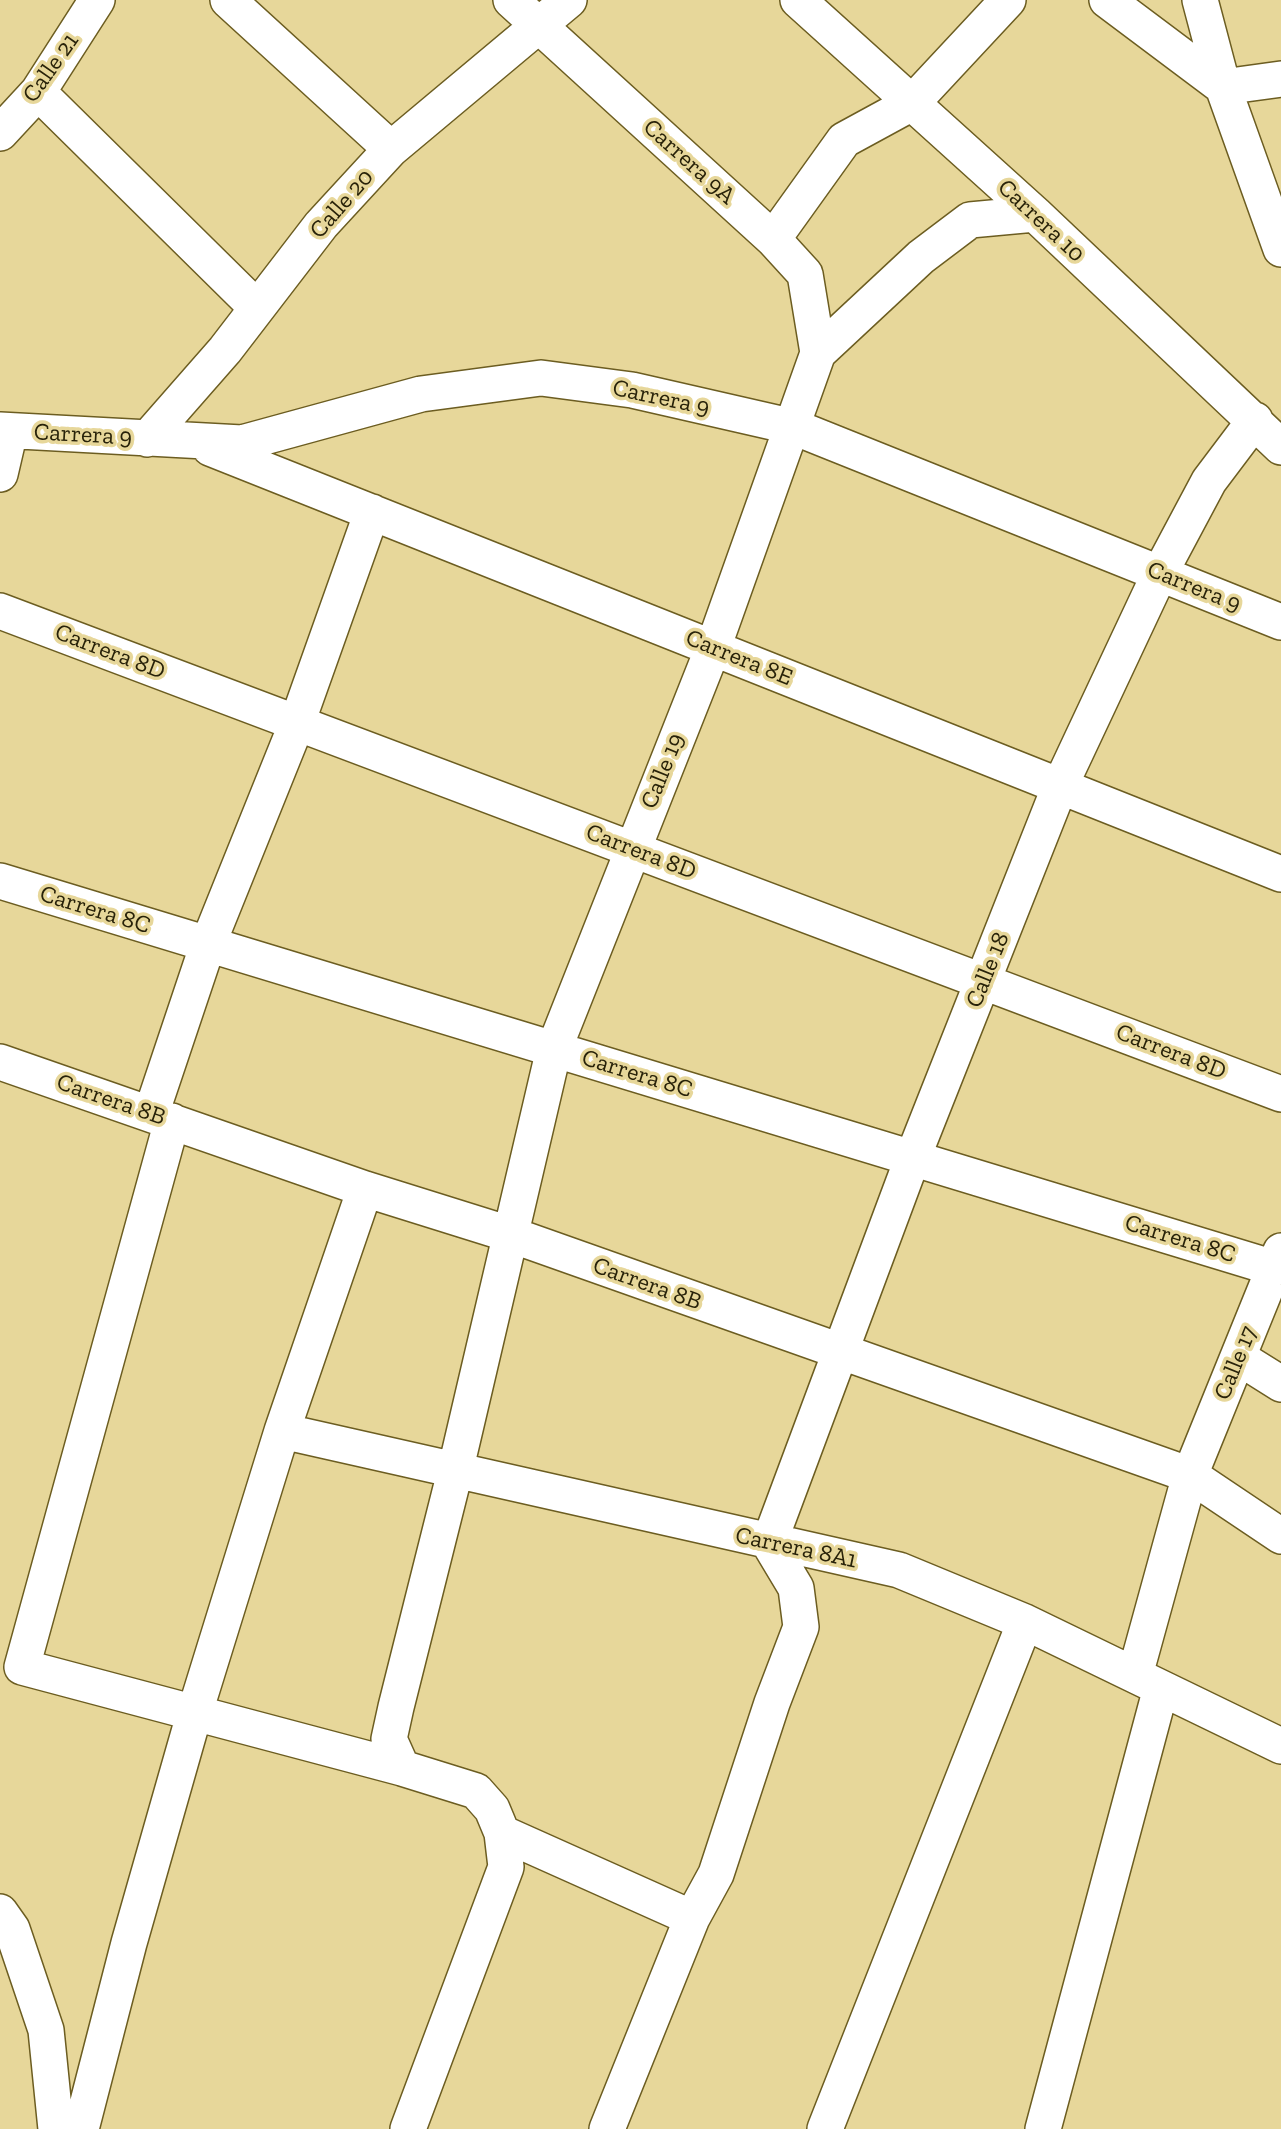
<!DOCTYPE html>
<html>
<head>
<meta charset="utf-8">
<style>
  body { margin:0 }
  canvas { display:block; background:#e7d79a }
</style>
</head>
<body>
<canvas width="1281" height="2129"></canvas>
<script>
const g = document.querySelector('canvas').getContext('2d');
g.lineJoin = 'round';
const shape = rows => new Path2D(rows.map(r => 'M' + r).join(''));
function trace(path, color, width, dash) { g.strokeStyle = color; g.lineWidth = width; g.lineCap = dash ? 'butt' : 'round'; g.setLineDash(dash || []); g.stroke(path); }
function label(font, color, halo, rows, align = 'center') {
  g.font = font + ' "Zilla Slab",serif'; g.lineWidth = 7; g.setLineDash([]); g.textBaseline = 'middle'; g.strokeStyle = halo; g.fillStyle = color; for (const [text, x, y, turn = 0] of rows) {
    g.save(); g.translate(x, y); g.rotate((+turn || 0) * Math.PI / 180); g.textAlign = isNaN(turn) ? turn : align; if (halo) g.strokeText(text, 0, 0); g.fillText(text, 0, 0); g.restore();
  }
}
const street = shape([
  [228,0,391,149],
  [798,0,1035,214,1281,447],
  [1107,0,1223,87],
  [1200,0,1223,87,1281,249],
  [1223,87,1281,79],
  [38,92,257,308],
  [0,133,38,92,97,0],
  [773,239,844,140,912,103,1008,0],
  [818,353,921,257,970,220,1035,214],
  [0,430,242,443,421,394,541,378,632,390,794,427,1281,622],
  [147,439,225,350,321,225,391,149,569,0],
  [210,448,1281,874],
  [0,474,10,431],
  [0,611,1281,1094],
  [0,881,1274,1268],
  [0,1062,365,1189,509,1234,1190,1475,1281,1536],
  [151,1114,208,944,297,723,372,512],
  [172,1121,22,1667,402,1768,476,1791,492,1809,502,1833,506,1867,408,2129],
  [1238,1357,1281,1384],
  [282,1431,899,1570,1025,1622,1281,1746],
  [1135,1675,1190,1475,1281,1251],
  [402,1768,389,1739,396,1707,455,1472,554,1049,713,648,818,353,805,274,773,239,511,0],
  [502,1833,692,1918],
  [0,1912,12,1929,46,2030,56,2129],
  [81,2129,129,1943,194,1715,282,1431,365,1189],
  [607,2129,692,1918,716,1874,772,1703,801,1627,796,1588,769,1543,913,1157,1060,786,1160,573,1209,481,1255,420],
  [825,2129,1025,1622],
  [1043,2129,1161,1688]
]);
const streetNames = [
  ["Calle 21",51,68,-55],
  ["Carrera 9A",689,162,42],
  ["Calle 20",342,204,-49],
  ["Carrera 10",1041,221,43],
  ["Carrera 9",661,398,12],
  ["Carrera 9",83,435,3],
  ["Carrera 9",1194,587,22],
  ["Carrera 8D",110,652,21],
  ["Carrera 8E",739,658,22],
  ["Calle 19",663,771,-68],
  ["Carrera 8D",641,852,21],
  ["Carrera 8C",95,910,17],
  ["Calle 18",988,970,-68],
  ["Carrera 8D",1171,1052,21],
  ["Carrera 8C",637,1074,17],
  ["Carrera 8B",111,1100,19],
  ["Carrera 8C",1180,1239,17],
  ["Carrera 8B",647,1284,20],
  ["Calle 17",1236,1363,-68],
  ["Carrera 8A1",796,1548,12]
];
trace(street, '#6c5d21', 38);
trace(street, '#fff', 35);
label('24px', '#282209', '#e7d79a', streetNames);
</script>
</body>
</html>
